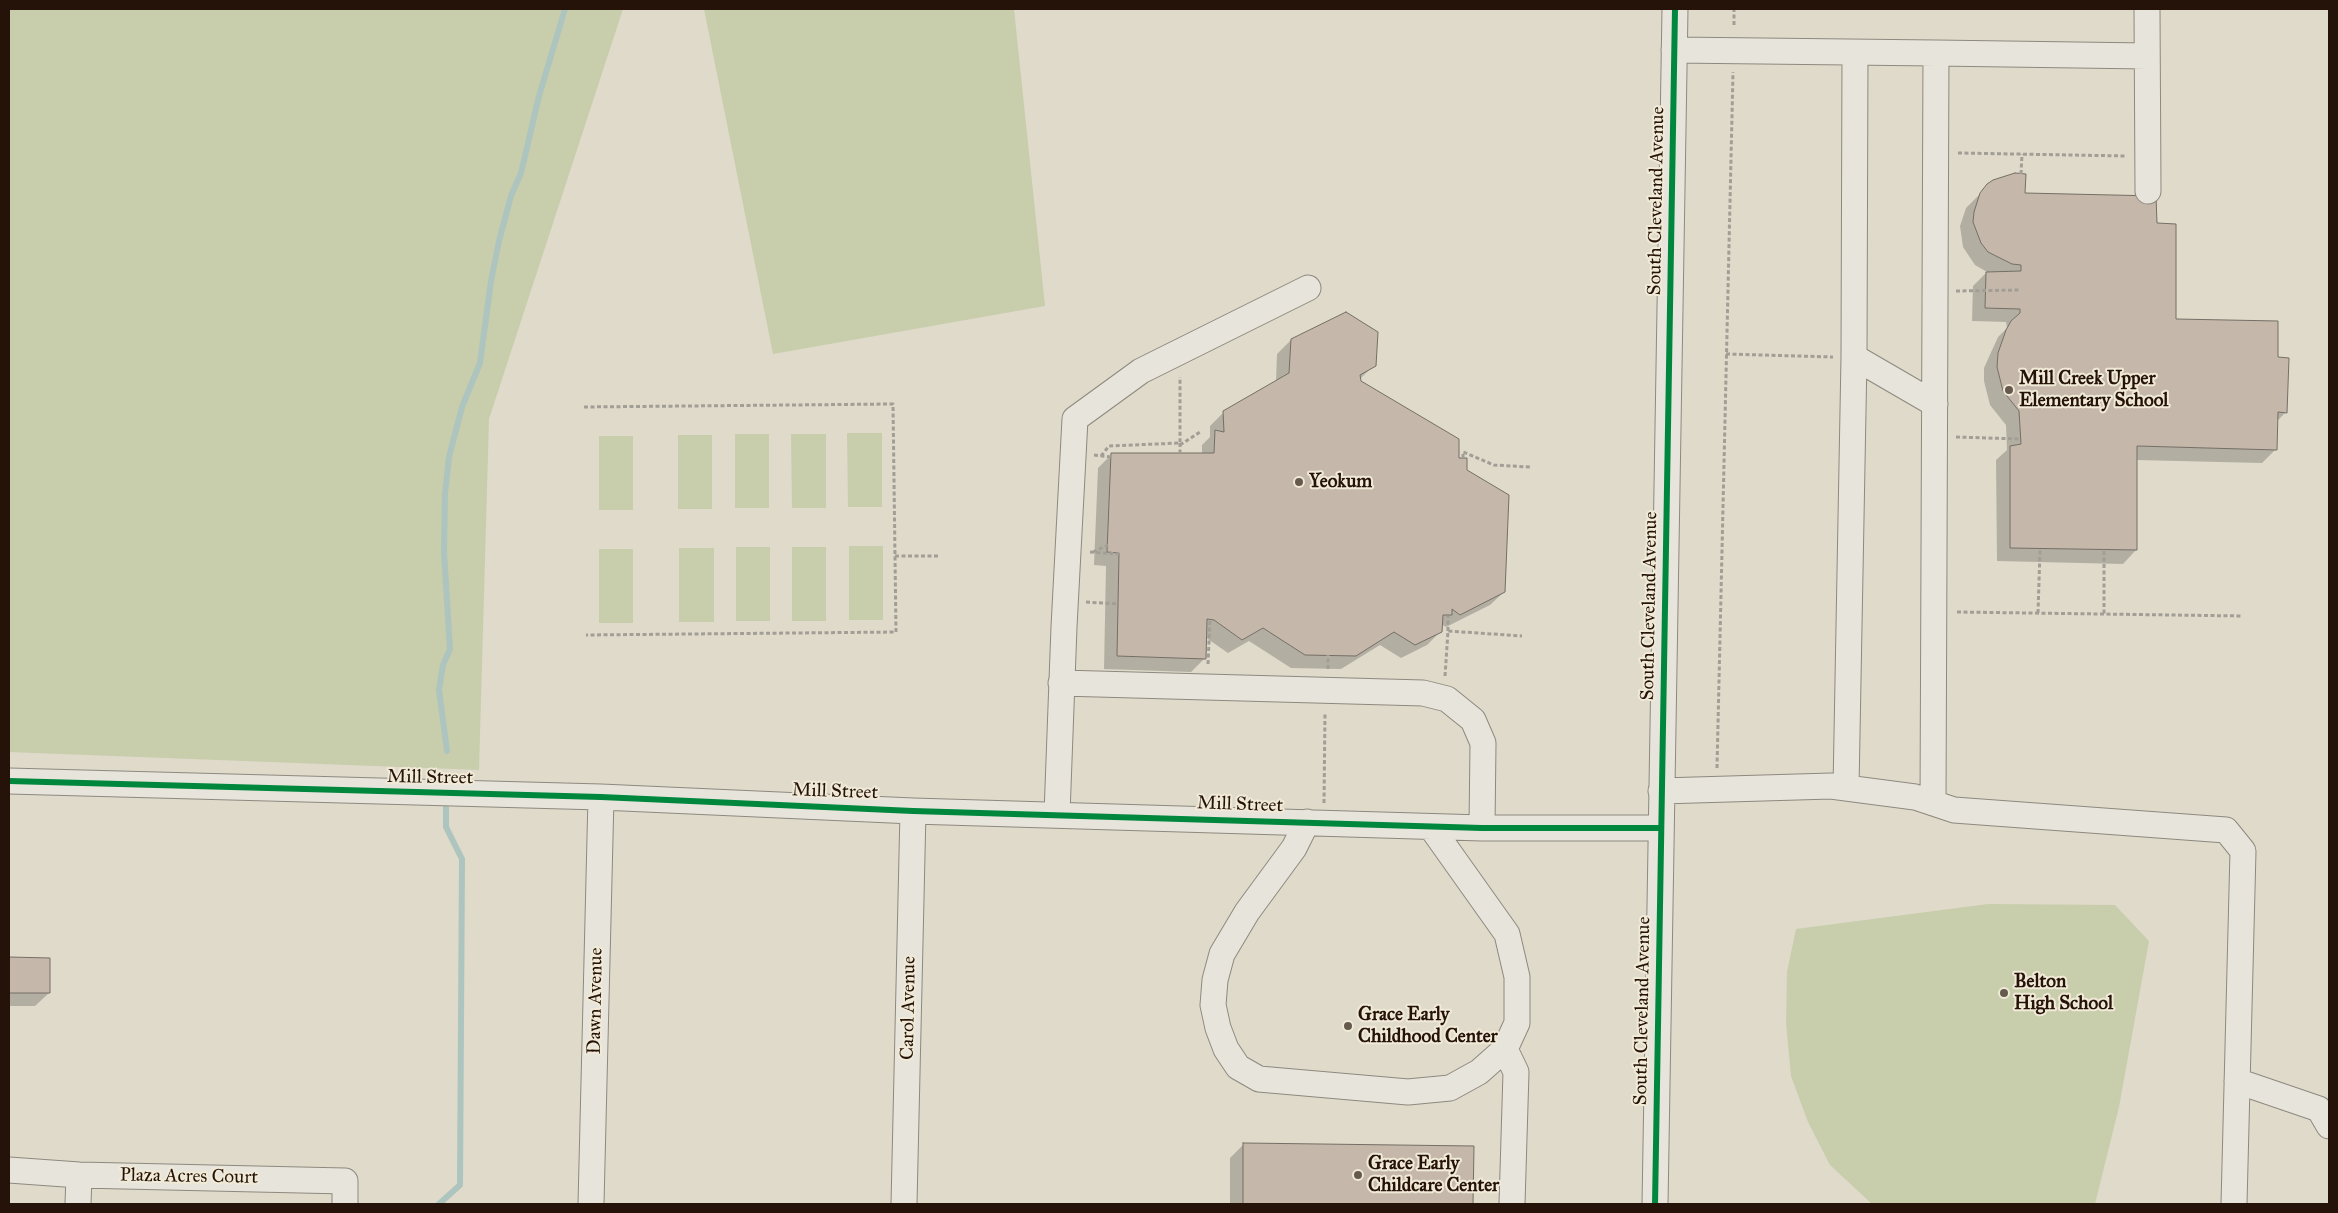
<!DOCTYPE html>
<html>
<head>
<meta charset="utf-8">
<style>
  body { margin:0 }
  #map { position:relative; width:2338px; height:1213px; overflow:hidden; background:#dfdaca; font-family:"IM FELL Great Primer",serif }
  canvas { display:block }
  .frame { position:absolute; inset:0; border:10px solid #251309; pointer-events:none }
</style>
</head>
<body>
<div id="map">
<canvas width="2338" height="1213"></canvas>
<div class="frame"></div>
</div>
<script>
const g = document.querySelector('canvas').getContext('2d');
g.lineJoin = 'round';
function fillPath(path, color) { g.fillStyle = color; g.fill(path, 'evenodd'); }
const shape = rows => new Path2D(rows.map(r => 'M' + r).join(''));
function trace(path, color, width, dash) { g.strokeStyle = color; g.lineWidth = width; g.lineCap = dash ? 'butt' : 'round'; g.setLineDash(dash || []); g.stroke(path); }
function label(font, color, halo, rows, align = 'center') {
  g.font = font + ' "IM FELL Great Primer",serif'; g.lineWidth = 4; g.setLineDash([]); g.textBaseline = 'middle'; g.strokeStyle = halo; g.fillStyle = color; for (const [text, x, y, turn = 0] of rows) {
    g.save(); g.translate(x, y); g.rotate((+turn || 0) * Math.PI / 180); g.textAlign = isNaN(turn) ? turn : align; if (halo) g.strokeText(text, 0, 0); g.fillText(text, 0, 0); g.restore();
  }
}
const green = shape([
  [9,9,623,9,489,419,479,770,9,752],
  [704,9,1014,9,1045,306,773,354],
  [847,433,882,433,882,507,848,507],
  [735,434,769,434,769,508,735,508],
  [791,434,826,434,826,508,792,508],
  [678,435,712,435,712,509,678,509],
  [599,436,633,436,633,510,599,510],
  [849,546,883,546,883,620,849,620],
  [736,547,770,547,770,621,736,621],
  [792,547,826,547,826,621,792,621],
  [679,548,714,548,714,622,679,622],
  [599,549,633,549,633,623,599,623],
  [1988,904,2115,905,2149,941,2119,1107,2095,1204,1872,1204,1830,1165,1808,1122,1791,1076,1786,1023,1787,972,1796,929]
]);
const shadow = shape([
  [2008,175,2024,175,2024,194,2156,224,2175,320,2277,359,2286,412,2276,422,2276,449,2262,463,2136,460,2136,550,2123,564,1997,561,1996,460,2007,450,2006,425,1990,405,1984,381,1984,368,1998,337,2007,328,2006,322,1972,321,1973,286,1987,272,1975,265,1963,247,1960,226,1966,208,1993,181],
  [1291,340,1374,365,1360,379,1360,382,1457,459,1466,470,1504,592,1490,605,1446,627,1441,624,1441,631,1427,645,1401,658,1380,645,1341,669,1291,668,1249,641,1228,653,1205,637,1205,658,1191,672,1104,669,1106,566,1094,565,1098,468,1112,454,1202,454,1202,445,1210,437,1210,426,1224,412,1276,382,1277,354],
  [9,958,49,959,49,993,35,1006,9,1006],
  [1244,1144,1473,1147,1472,1204,1230,1204,1230,1158]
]);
const stream = shape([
  [447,751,439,690,443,665,450,649,444,552,445,494,449,457,462,407,480,363,491,281,499,241,511,196,521,173,539,96,565,9],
  [439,1204,460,1185,462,859,446,827,446,807]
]);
const building = shape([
  [2015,173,2026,174,2025,193,2156,196,2157,223,2176,224,2176,319,2278,321,2278,357,2289,358,2287,413,2278,412,2277,450,2137,446,2137,550,2010,548,2010,446,2021,444,2019,411,2003,391,1997,367,1998,353,2006,330,2011,321,2020,313,2020,309,1985,308,1986,272,2021,271,2021,265,2012,264,1988,252,1981,243,1973,222,1974,212,1980,193,1987,184,1993,180,2015,173],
  [1346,312,1378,332,1376,366,1360,375,1361,381,1459,439,1459,458,1467,458,1467,470,1509,495,1505,592,1460,615,1452,609,1452,615,1443,615,1442,632,1415,645,1394,632,1356,656,1305,655,1263,628,1242,640,1214,620,1207,619,1206,659,1117,656,1119,553,1107,552,1111,453,1214,453,1215,430,1224,432,1223,411,1289,373,1291,339,1346,312],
  [9,957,50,958,50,993,9,993,9,957],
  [1243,1143,1474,1146,1473,1204,1243,1204,1243,1143]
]);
const path = shape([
  [1734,25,1734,9],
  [1958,153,2127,156],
  [2021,174,2022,154],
  [1956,291,2021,290],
  [1726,354,1833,357],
  [584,407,893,404,896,632,586,635],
  [1956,437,2020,439],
  [1180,443,1180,453],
  [1180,445,1200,432],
  [1094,455,1111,457],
  [1101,456,1109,446,1180,443,1180,377],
  [1463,458,1463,452,1494,465,1530,467],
  [2104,551,2104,614],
  [1090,552,1119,554],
  [1093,552,1108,545],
  [895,556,940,556],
  [1086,602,1118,604],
  [1957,612,2243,616],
  [2038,613,2040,550],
  [1448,631,1448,616],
  [1208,664,1210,619],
  [1328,669,1328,655],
  [1445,676,1448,631,1522,636],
  [1717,768,1733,72],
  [1324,803,1325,712]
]);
const minor = shape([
  [2147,9,2148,191],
  [1674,50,1936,53,1933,803],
  [1936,53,2147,56],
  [1854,357,1935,404],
  [1061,683,1423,693,1447,699,1473,720,1483,743,1482,828],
  [9,781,601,797,913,811,1482,828,1661,828],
  [1846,788,1854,357,1855,53],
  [1661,791,1831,786,1915,797,1954,810,2226,830,2243,851,2234,1204],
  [1057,814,1064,627,1075,419,1141,371,1308,288],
  [1307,822,1294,848,1247,912,1222,954,1215,980,1213,1005,1218,1028,1226,1049,1238,1067,1259,1079,1408,1092,1450,1088,1479,1072,1505,1049,1517,1023,1517,977,1507,934,1431,827],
  [1505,1049,1516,1072,1512,1204],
  [2237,1081,2319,1109,2329,1126],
  [9,1170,79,1175,345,1181,345,1204],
  [78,1204,79,1175],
  [591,1204,601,797],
  [904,1204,913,811],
  [1655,1204,1675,9]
]);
const cycleway = shape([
  [9,781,601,797,913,811,1482,828,1661,828],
  [1655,1204,1675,9]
]);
const markers = [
  [2009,390,5,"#66594d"],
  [1299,482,5,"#66594d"],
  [2004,993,5,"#66594d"],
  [1348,1026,5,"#66594d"],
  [1358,1175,5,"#66594d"]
];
const streetNames = [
  ["South Cleveland Avenue",1657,201,-89],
  ["South Cleveland Avenue",1650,606,-89],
  ["Mill Street",430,778,1],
  ["Mill Street",835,792,2],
  ["Mill Street",1240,805,2],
  ["Dawn Avenue",596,1001,-89],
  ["Carol Avenue",909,1008,-89],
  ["South Cleveland Avenue",1643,1011,-89],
  ["Plaza Acres Court",189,1177,1]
];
const poiNames = [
  ["Mill Creek Upper",2019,379],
  ["Elementary School",2019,401],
  ["Yeokum",1309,482],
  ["Belton",2014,982],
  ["High School",2014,1004],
  ["Grace Early",1358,1015],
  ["Childhood Center",1358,1037],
  ["Grace Early",1368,1164],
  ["Childcare Center",1368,1186]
];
fillPath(green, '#c8cdac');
fillPath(shadow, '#0003');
trace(stream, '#adc5be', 6);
fillPath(building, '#c5b8ab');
trace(building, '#746e65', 1);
trace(minor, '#8e897f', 27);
trace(path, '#a29e96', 3, [4, 2.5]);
trace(minor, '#e7e4dc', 25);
trace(cycleway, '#00873e', 6);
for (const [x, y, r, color] of markers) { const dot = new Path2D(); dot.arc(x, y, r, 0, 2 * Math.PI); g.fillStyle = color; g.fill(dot); trace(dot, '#f0ead7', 2); }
label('19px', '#251309', '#f0ead7', streetNames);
label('bold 19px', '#251309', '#f0ead7', poiNames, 'left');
</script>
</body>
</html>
